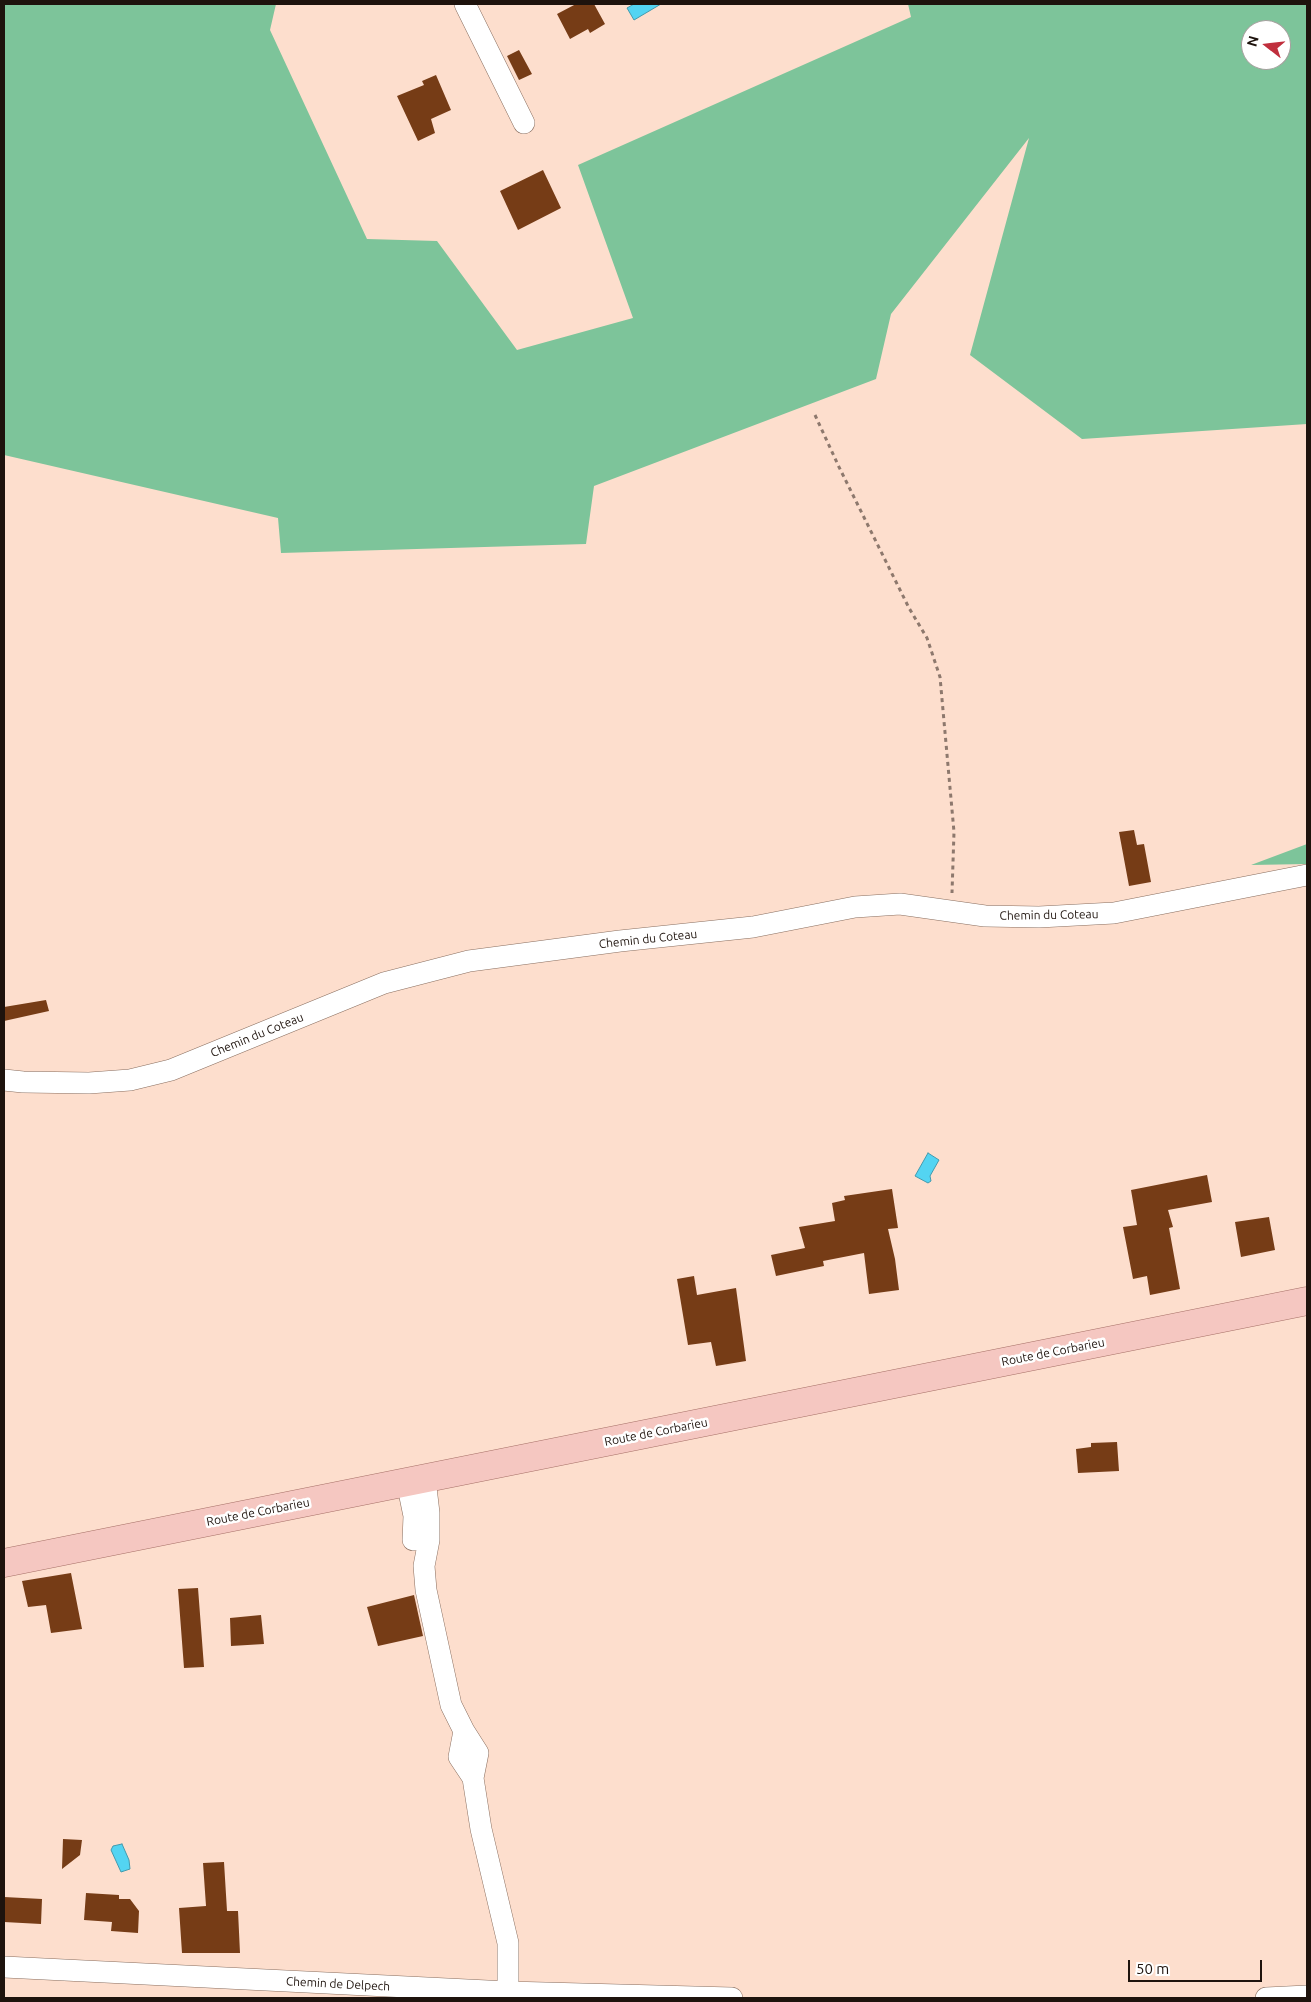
<!DOCTYPE html>
<html>
<head>
<meta charset="utf-8">
<style>
  body { margin:0 }
  #map { position:relative; width:1311px; height:2002px; overflow:hidden; background:#fddecd; font-family:Ubuntu,sans-serif }
  canvas { display:block }
  .frame { position:absolute; inset:0; border:5px solid #1e130d; pointer-events:none }
  .north { position:absolute; left:1241px; top:20px; width:50px; height:50px; box-sizing:border-box; background:#fff; border:1px solid #a5a19e; border-radius:50%; rotate:286deg; font-size:14px; font-weight:700; line-height:20px; text-align:center; color:#1e130d }
  .north::after { content:''; display:block; margin:auto; width:18px; height:22px; background:#c02f3d; clip-path:polygon(50% 0,100% 100%,50% 72%,0 100%) }
  .scale { position:absolute; left:1128px; top:1960px; width:134px; height:22px; box-sizing:border-box; border:2px solid #1e130d; border-top:0; padding-left:6px; font-size:15px; line-height:18px; white-space:nowrap; color:#1e130d; -webkit-text-stroke:4px #fff; paint-order:stroke }
</style>
</head>
<body>
<div id="map">
<canvas width="1311" height="2002"></canvas>
<div class="frame"></div>
<div class="north">N</div>
<div class="scale">50 m</div>
</div>
<script>
const g = document.querySelector('canvas').getContext('2d');
g.lineJoin = 'round';
function fillPath(path, color) { g.fillStyle = color; g.fill(path, 'evenodd'); }
const shape = rows => new Path2D(rows.map(r => 'M' + r).join(''));
function trace(path, color, width, dash) { g.strokeStyle = color; g.lineWidth = width; g.lineCap = dash ? 'butt' : 'round'; g.setLineDash(dash || []); g.stroke(path); }
function label(font, color, halo, rows, align = 'center') {
  g.font = font + ' Ubuntu,sans-serif'; g.lineWidth = 5; g.setLineDash([]); g.textBaseline = 'middle'; g.strokeStyle = halo; g.fillStyle = color; for (const [text, x, y, turn = 0] of rows) {
    g.save(); g.translate(x, y); g.rotate((+turn || 0) * Math.PI / 180); g.textAlign = isNaN(turn) ? turn : align; if (halo) g.strokeText(text, 0, 0); g.fillText(text, 0, 0); g.restore();
  }
}
const green = shape([
  [4,4,276,4,270,30,367,239,437,241,517,350,633,318,578,165,911,17,908,4,1307,4,1307,424,1082,439,970,355,1029,138,891,314,876,379,594,486,586,544,281,553,278,518,4,455],
  [1251,30,1281,30,1281,60,1251,60],
  [1307,844,1307,864,1251,865]
]);
const water = shape([
  [634,4,661,4,634,20,627,8,634,4],
  [928,1153,939,1160,930,1176,931,1181,928,1183,915,1176,928,1153],
  [122,1844,129,1860,130,1869,121,1872,111,1850,113,1846,122,1844]
]);
const building = shape([
  [576,4,594,4,605,24,590,33,588,29,570,39,557,14],
  [519,50,532,74,519,80,507,56],
  [436,75,451,110,431,119,435,133,418,141,397,96,424,85,422,81],
  [543,170,561,208,518,230,500,191],
  [1134,830,1137,845,1144,844,1151,882,1129,886,1119,832],
  [46,1000,49,1011,4,1021,4,1007],
  [1207,1175,1212,1202,1168,1210,1173,1227,1169,1228,1180,1289,1150,1295,1147,1276,1133,1279,1123,1227,1137,1225,1131,1190],
  [892,1189,898,1228,888,1229,895,1259,899,1290,869,1294,864,1253,823,1261,824,1266,776,1276,771,1255,805,1248,799,1227,835,1221,832,1203,845,1200,844,1196],
  [1269,1217,1275,1250,1241,1257,1235,1222],
  [694,1276,697,1295,736,1288,746,1361,716,1366,711,1342,688,1345,677,1279],
  [1117,1442,1119,1471,1078,1473,1076,1449,1091,1447,1091,1443],
  [71,1573,82,1629,51,1633,46,1605,28,1607,22,1581],
  [198,1588,204,1667,184,1668,178,1589],
  [414,1595,423,1636,378,1646,367,1607],
  [261,1615,264,1644,231,1646,230,1618],
  [63,1839,82,1840,80,1855,62,1869],
  [224,1862,227,1911,238,1911,240,1953,182,1953,179,1908,206,1906,203,1863],
  [86,1893,119,1895,119,1899,130,1899,139,1911,138,1933,111,1931,112,1922,84,1920],
  [4,1897,42,1899,41,1924,4,1922]
]);
const path = shape([
  [815,415,839,467,909,608,927,638,940,677,954,832,952,893]
]);
const minor = shape([
  [465,4,524,123],
  [4,1080,23,1082,89,1083,130,1080,171,1070,384,983,469,961,620,941,753,927,855,907,900,904,985,916,1039,917,1114,913,1307,875],
  [425,1479,429,1513,429,1540,424,1566,426,1590,451,1705,464,1731,459,1757,473,1778,481,1829,508,1943,508,1998],
  [407,1482,414,1516,413,1540],
  [464,1731,478,1753,473,1778],
  [4,1967,508,1992,732,1998],
  [1266,1998,1307,1996]
]);
const major = shape([
  [4,1563,1307,1301]
]);
const streetNames = [
  ["Chemin du Coteau",1049,915,-1],
  ["Chemin du Coteau",648,939,-6],
  ["Chemin du Coteau",257,1035,-22],
  ["Route de Corbarieu",1053,1352,-11],
  ["Route de Corbarieu",656,1432,-11],
  ["Route de Corbarieu",258,1512,-11],
  ["Chemin de Delpech",338,1984,3]
];
fillPath(green, '#7dc49a');
fillPath(water, '#53d4f2');
trace(water, '#439aad', 1);
fillPath(building, '#763c16');
trace(minor, '#896e5f', 22);
trace(major, '#a67067', 29);
trace(path, '#8d786d', 3, [4, 4]);
trace(minor, '#fff', 21);
trace(major, '#f5c7c1', 28);
label('12px', '#1e130d', '#fff', streetNames);
</script>
</body>
</html>
